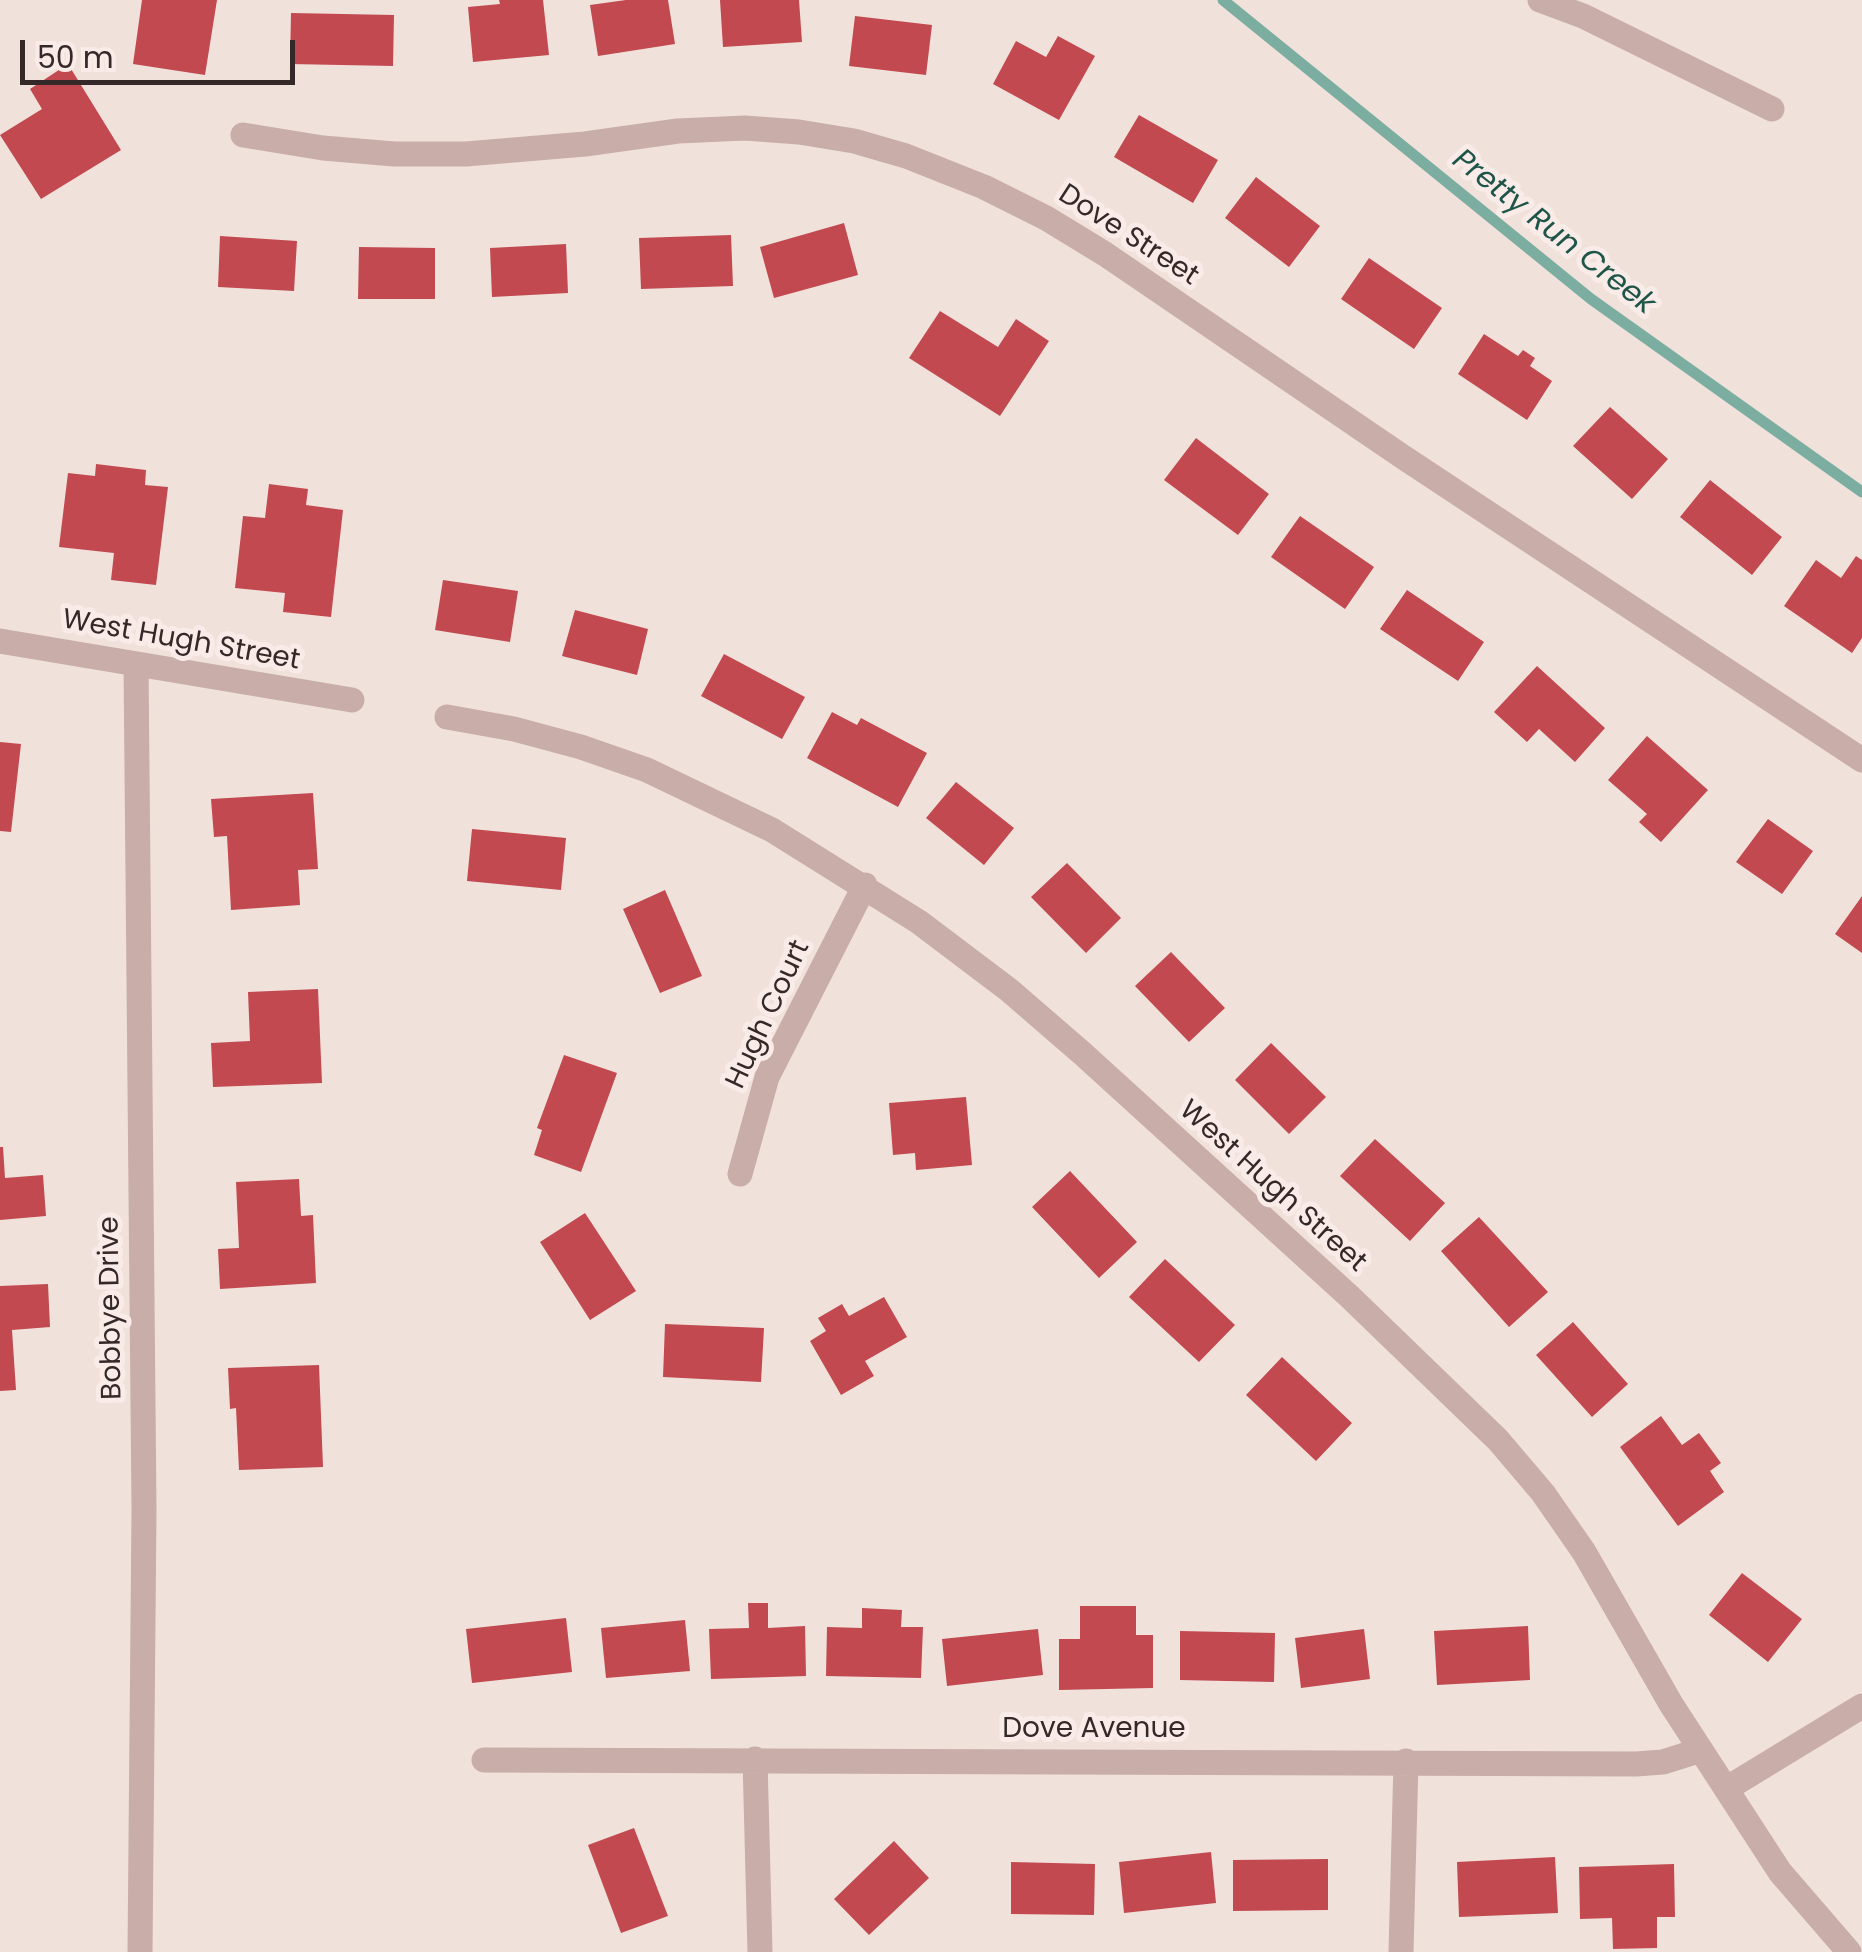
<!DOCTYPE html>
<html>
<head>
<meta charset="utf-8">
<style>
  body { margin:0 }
  #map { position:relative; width:1862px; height:1952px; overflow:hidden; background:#f1e1db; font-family:Poppins,sans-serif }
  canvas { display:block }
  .scale { position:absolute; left:20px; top:40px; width:275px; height:45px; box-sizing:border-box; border:5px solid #352828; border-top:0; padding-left:12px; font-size:30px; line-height:35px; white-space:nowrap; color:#352828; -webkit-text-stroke:8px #f9ece8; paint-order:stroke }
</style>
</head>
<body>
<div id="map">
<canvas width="1862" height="1952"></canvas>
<div class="scale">50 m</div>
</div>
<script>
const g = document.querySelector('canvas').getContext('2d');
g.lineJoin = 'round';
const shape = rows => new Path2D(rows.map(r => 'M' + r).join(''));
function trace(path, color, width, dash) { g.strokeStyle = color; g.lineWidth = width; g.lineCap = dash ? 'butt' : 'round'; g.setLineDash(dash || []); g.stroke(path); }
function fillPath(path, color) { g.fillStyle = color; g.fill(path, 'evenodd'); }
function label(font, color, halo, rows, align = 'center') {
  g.font = font + ' Poppins,sans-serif'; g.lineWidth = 10; g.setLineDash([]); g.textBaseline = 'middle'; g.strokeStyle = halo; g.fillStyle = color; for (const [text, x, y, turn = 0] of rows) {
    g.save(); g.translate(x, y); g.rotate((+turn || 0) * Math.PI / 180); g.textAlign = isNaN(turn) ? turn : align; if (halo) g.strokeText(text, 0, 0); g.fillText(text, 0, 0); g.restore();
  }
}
const stream = shape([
  [1223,0,1591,299,1862,492]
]);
const building = shape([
  [142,0,217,0,205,75,133,64],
  [499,0,543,0,549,55,473,62,468,7,500,4],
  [626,0,668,0,675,44,598,56,590,5],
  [720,0,799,0,802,42,723,47],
  [291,13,394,15,393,66,290,64],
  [855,16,932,25,926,75,849,66],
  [1058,36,1095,56,1059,120,993,84,1016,41,1046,57],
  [68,64,121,150,41,199,0,135,42,109,30,89],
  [1139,115,1218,160,1193,203,1114,157],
  [1256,177,1320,226,1289,267,1225,218],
  [844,223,858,275,774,298,760,247],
  [731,235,733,286,641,289,639,238],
  [220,236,297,241,294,291,218,287],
  [566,244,568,293,492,297,490,248],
  [359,247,435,248,435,299,358,299],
  [1369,258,1442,308,1414,349,1341,299],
  [940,311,998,347,1016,319,1049,341,1000,416,909,358],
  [1484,334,1518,356,1523,350,1535,358,1530,366,1552,381,1527,420,1458,374],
  [1610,407,1668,459,1632,499,1573,446],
  [1196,438,1269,494,1238,535,1164,480],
  [96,464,146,470,145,485,168,487,156,585,111,580,114,553,59,547,68,473,95,476],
  [1710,480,1782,537,1752,575,1680,517],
  [269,484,308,489,306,505,343,510,331,617,283,612,285,593,235,588,243,516,265,518],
  [1300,516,1374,567,1345,609,1271,557],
  [1856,556,1862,560,1862,638,1852,653,1784,606,1816,560,1841,578],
  [443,580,518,591,510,642,435,630],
  [1407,590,1484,642,1458,681,1380,629],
  [575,610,648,629,637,675,562,656],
  [724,654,805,697,782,739,701,696],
  [1537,666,1605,728,1575,762,1539,729,1527,742,1494,712],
  [832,712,857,725,861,718,927,753,898,807,807,758],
  [1647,736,1708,790,1661,842,1639,822,1647,814,1608,780],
  [0,742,21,744,11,832,0,831],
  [956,782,1014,828,984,865,926,818],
  [313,793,318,869,298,870,300,905,231,910,227,836,214,837,211,799],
  [1768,819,1813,851,1782,894,1736,862],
  [472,829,566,838,561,890,467,881],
  [1067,863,1121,918,1086,953,1031,897],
  [665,890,702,976,660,993,623,909],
  [1862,896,1862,953,1835,934],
  [1171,952,1225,1008,1189,1042,1135,986],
  [318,989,322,1083,213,1087,211,1043,250,1041,248,992],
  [1271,1043,1326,1097,1289,1134,1235,1080],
  [564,1055,617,1073,581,1172,534,1155,542,1130,537,1128],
  [966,1097,972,1165,916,1170,915,1153,893,1155,889,1103],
  [1375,1139,1445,1203,1410,1241,1340,1176],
  [0,1147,3,1147,5,1178,43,1175,46,1216,0,1220],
  [1070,1171,1137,1242,1099,1278,1032,1207],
  [299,1179,301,1216,313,1215,316,1283,220,1289,218,1249,239,1248,236,1182],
  [585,1213,636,1291,590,1320,540,1242],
  [1479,1217,1548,1292,1509,1327,1441,1251],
  [1165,1259,1235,1325,1199,1362,1129,1297],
  [48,1284,50,1327,12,1330,16,1390,0,1391,0,1286],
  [884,1297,907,1337,865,1361,874,1376,841,1395,810,1341,826,1331,818,1318,842,1304,849,1316],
  [1573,1322,1628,1384,1592,1417,1536,1355],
  [665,1324,764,1328,761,1382,663,1377],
  [1282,1357,1352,1423,1316,1461,1246,1395],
  [319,1365,323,1467,239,1470,236,1408,230,1409,228,1368],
  [1661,1416,1682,1445,1699,1433,1721,1463,1710,1471,1724,1492,1678,1526,1620,1447],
  [1742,1573,1802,1619,1768,1662,1709,1615],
  [748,1603,768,1603,768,1628,805,1626,806,1676,711,1679,709,1629,749,1628],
  [1080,1606,1136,1606,1136,1635,1153,1635,1153,1688,1059,1690,1059,1639,1080,1639],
  [862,1608,902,1610,901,1627,923,1627,921,1678,826,1676,827,1627,862,1628],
  [566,1618,572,1672,472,1683,466,1629],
  [685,1620,690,1671,606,1678,601,1628],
  [1528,1626,1530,1680,1437,1685,1434,1631],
  [1038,1629,1043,1675,947,1686,942,1639],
  [1364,1629,1370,1679,1301,1688,1295,1638],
  [1180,1631,1275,1633,1274,1682,1180,1680],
  [634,1828,668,1916,621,1933,588,1845],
  [894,1841,929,1878,869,1935,834,1899],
  [1211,1852,1216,1903,1124,1913,1119,1862],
  [1555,1857,1558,1913,1459,1917,1457,1862],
  [1328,1859,1328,1910,1233,1911,1233,1860],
  [1011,1862,1095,1864,1094,1915,1011,1914],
  [1674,1864,1675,1917,1657,1917,1657,1948,1613,1949,1612,1918,1580,1919,1579,1867]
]);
const street = shape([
  [1540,0,1583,16,1772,109],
  [243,135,323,148,394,154,466,154,585,144,678,131,745,128,799,132,854,141,906,156,984,187,1046,218,1105,254,1403,457,1862,760],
  [0,641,352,700],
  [136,664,144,1509,140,1952],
  [447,717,514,729,581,747,647,770,772,830,919,922,1009,990,1083,1054,1350,1297,1498,1440,1543,1493,1584,1552,1671,1704,1780,1872,1849,1952],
  [740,1174,767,1077,865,885],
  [755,1759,760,1952],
  [484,1760,1636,1764,1663,1762,1701,1750],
  [1726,1789,1862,1706],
  [1401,1952,1406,1761]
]);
const streetNames = [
  ["Dove Street",1128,236,33],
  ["West Hugh Street",181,641,10],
  ["Hugh Court",769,1015,-65],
  ["West Hugh Street",1272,1187,42],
  ["Bobbye Drive",112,1308,-91],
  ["Dove Avenue",1094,1730]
];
const waterNames = [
  ["Pretty Run Creek",1553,233,38]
];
trace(stream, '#7bada1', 11);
fillPath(building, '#c1494f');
trace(street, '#c8ada8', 25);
label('28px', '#352828', '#f9ece8', streetNames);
label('italic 30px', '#1f5549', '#f9ece8', waterNames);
</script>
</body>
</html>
